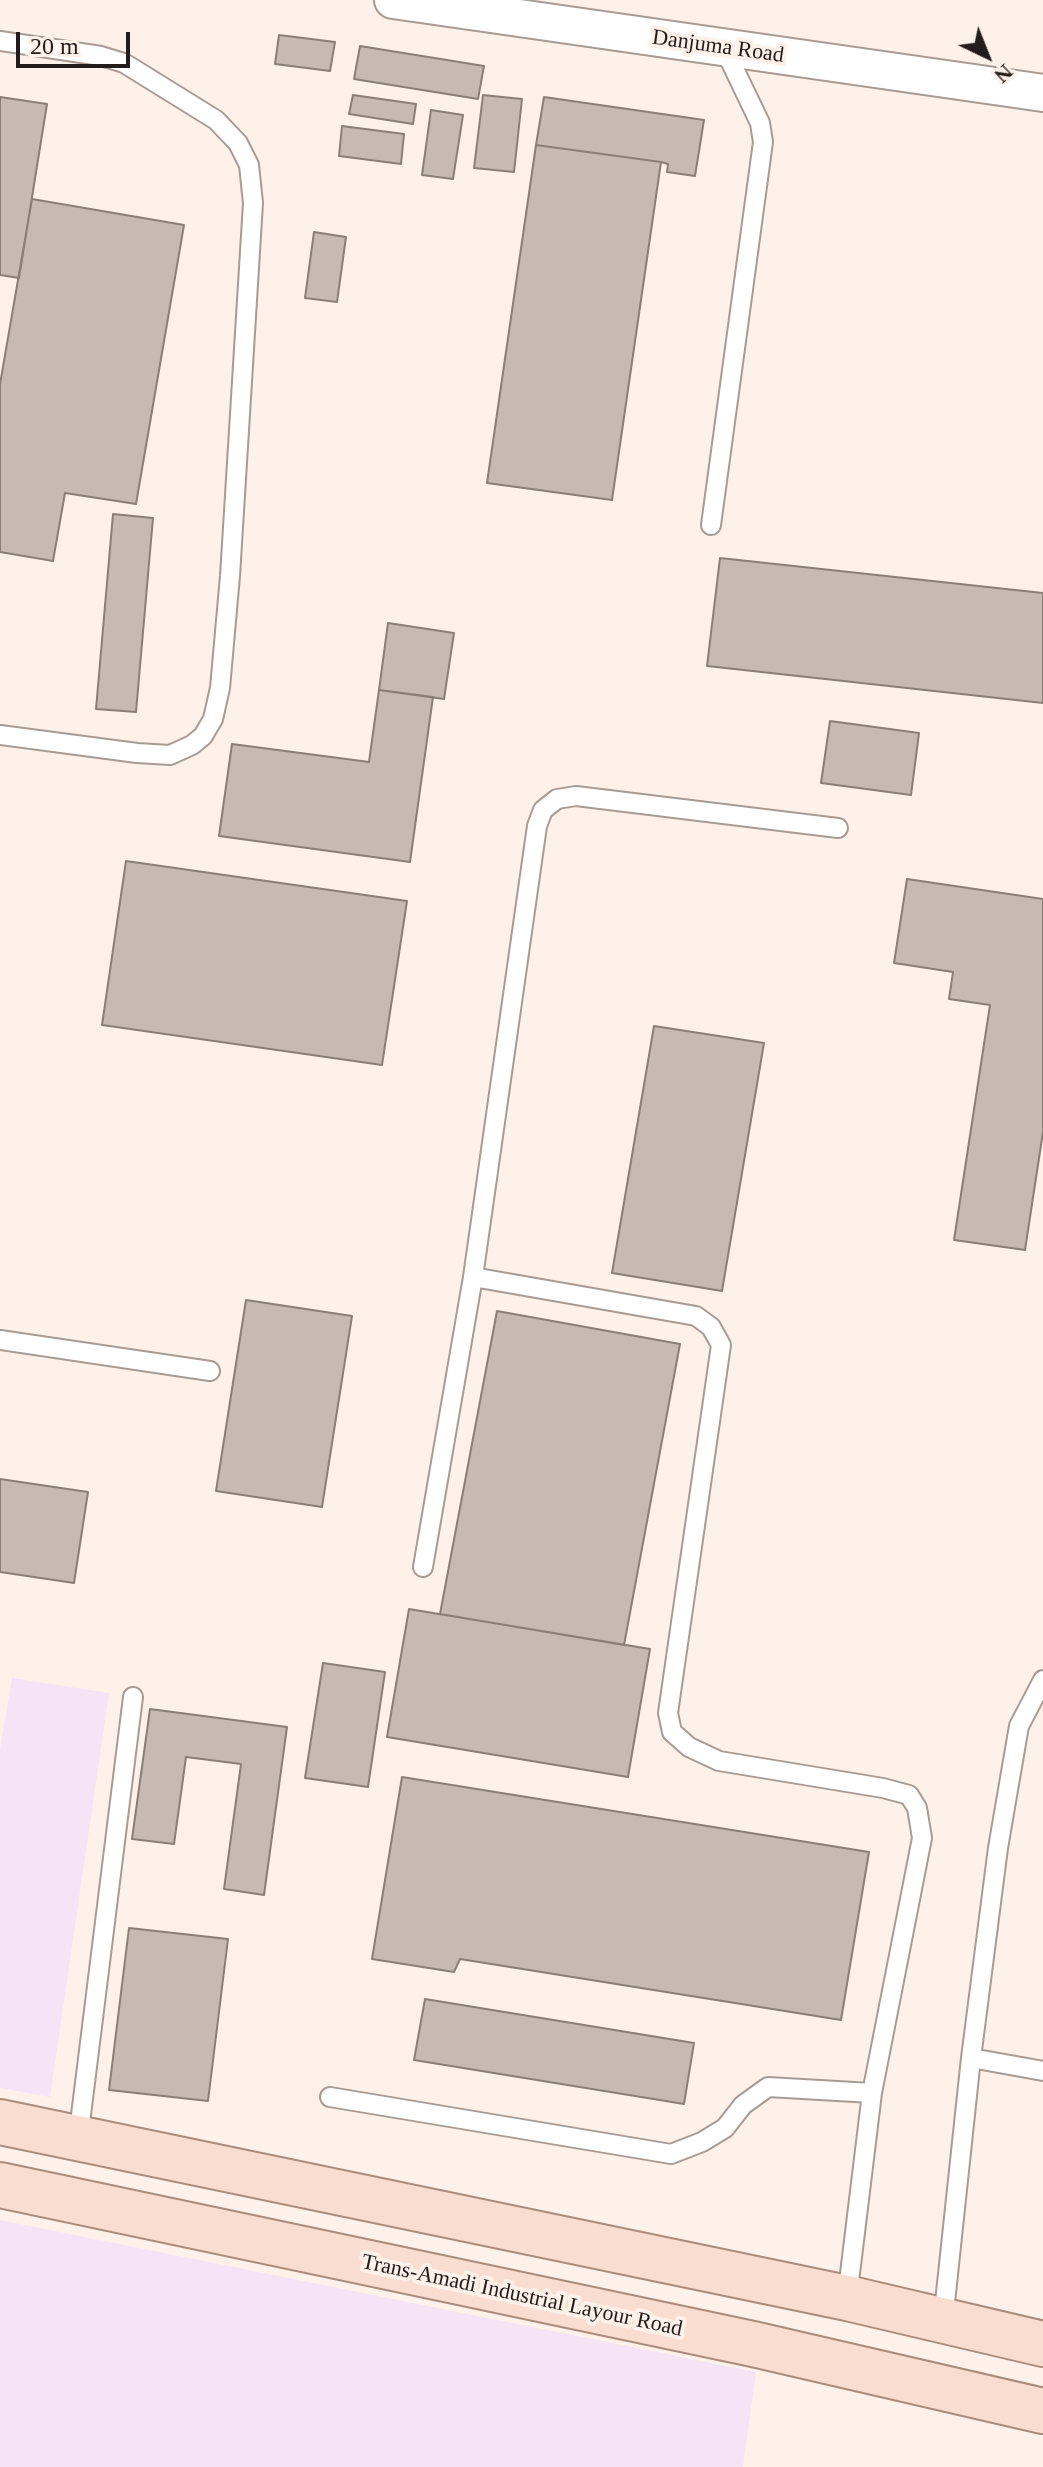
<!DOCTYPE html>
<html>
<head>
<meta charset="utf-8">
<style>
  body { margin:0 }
  #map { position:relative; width:1043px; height:2467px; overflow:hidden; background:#fef1e9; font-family:Georgia,serif }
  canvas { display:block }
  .north { position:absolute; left:947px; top:16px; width:80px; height:80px; -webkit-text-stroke:6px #fef1e9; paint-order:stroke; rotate:137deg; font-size:22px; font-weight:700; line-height:32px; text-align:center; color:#221d1a }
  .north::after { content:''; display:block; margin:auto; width:28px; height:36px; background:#221d1a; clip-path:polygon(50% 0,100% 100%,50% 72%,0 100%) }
  .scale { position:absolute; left:16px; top:32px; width:114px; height:36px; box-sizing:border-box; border:4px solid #221d1a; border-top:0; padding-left:10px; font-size:24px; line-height:28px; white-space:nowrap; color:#221d1a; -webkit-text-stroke:6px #fef1e9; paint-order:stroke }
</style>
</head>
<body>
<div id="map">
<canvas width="1043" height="2467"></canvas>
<div class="north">N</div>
<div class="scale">20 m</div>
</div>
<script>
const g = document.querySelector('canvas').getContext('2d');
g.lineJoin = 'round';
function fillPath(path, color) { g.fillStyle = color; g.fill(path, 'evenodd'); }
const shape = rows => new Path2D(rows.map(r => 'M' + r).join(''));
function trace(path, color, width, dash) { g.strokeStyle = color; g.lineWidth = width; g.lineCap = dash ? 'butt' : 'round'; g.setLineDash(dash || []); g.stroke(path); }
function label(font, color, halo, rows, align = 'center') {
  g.font = font + ' Georgia,serif'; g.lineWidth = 8; g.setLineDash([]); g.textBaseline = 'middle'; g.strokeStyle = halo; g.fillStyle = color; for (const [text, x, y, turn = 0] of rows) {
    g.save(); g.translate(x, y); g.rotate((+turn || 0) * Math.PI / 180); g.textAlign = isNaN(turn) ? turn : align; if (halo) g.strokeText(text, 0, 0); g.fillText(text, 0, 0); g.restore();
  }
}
const commercial = shape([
  [12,1678,109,1693,50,2097,0,2088,0,1749],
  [0,2220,756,2372,743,2467,0,2467]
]);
const building = shape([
  [279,35,335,42,330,71,275,64,279,35],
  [360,46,484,66,478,99,354,79,360,46],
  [353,95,416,104,413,124,349,114,353,95],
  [483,95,522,99,514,172,474,168,483,95],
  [0,97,47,104,19,278,0,275,0,97],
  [544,97,704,120,695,176,667,172,668,164,661,162,536,145,544,97],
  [431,110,463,115,453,179,422,175,431,110],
  [342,126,404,134,401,164,339,156,342,126],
  [536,145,661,162,612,500,487,483,536,145],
  [32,199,184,225,136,504,65,493,53,561,0,552,0,384,32,199],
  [314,232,346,237,337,302,305,298,314,232],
  [113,514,153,518,136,712,96,709,113,514],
  [720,558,1043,593,1043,703,707,666,720,558],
  [388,623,454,633,444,699,379,690,388,623],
  [379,690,433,697,410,862,219,836,232,744,369,762,379,690],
  [830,721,919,733,911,795,821,783,830,721],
  [126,861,407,901,382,1065,102,1025,126,861],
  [907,879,1043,899,1043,1132,1025,1250,954,1240,990,1005,949,999,953,972,894,963,907,879],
  [654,1026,764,1043,722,1291,612,1273,654,1026],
  [246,1300,352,1316,322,1507,216,1491,246,1300],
  [497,1311,680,1344,624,1645,440,1614,497,1311],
  [0,1479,88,1492,74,1583,0,1572,0,1479],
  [409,1609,650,1649,628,1777,387,1737,409,1609],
  [323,1663,385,1672,368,1787,305,1778,323,1663],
  [150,1709,287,1727,264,1895,224,1889,241,1764,186,1757,174,1844,132,1839,150,1709],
  [402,1777,869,1852,841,2020,460,1959,454,1972,372,1959,402,1777],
  [129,1928,228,1939,208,2101,109,2090,129,1928],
  [425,1999,694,2043,684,2104,414,2060,425,1999]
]);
const lane = shape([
  [0,41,101,56,124,63,216,120,238,143,249,165,253,203,230,576,220,688,213,719,203,736,192,745,170,755,137,753,0,735],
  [711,525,763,142,760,123,724,48],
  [473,1277,696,1316,711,1327,721,1345,668,1713,672,1732,689,1747,719,1761,883,1788,909,1795,917,1808,922,1838,872,2093,847,2298],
  [0,1340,210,1371],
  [423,1567,473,1277,537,826,543,810,557,799,576,796,838,828],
  [971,2058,1043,2071],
  [330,2097,671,2154,702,2142,725,2128,743,2105,768,2087,872,2093],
  [78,2139,133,1697],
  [943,2321,971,2058,998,1848,1019,1726,1043,1680]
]);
const street = shape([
  [393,0,1043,93]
]);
const primary = shape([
  [0,2122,847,2298,1043,2344],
  [0,2185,753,2344,1043,2411]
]);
const streetNames = [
  ["Danjuma Road",718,47,8],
  ["Trans-Amadi Industrial Layour Road",522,2296,12]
];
fillPath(commercial, '#f5e4f5');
fillPath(building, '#c7bab2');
trace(building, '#8a7f77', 2);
trace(lane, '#a89b94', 22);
trace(street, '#a89b94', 40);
trace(primary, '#ab8c7c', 48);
trace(lane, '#fff', 18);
trace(street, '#fff', 36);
trace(primary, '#f9ddd0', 44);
label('22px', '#221d1a', '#fef1e9', streetNames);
</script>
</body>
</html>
